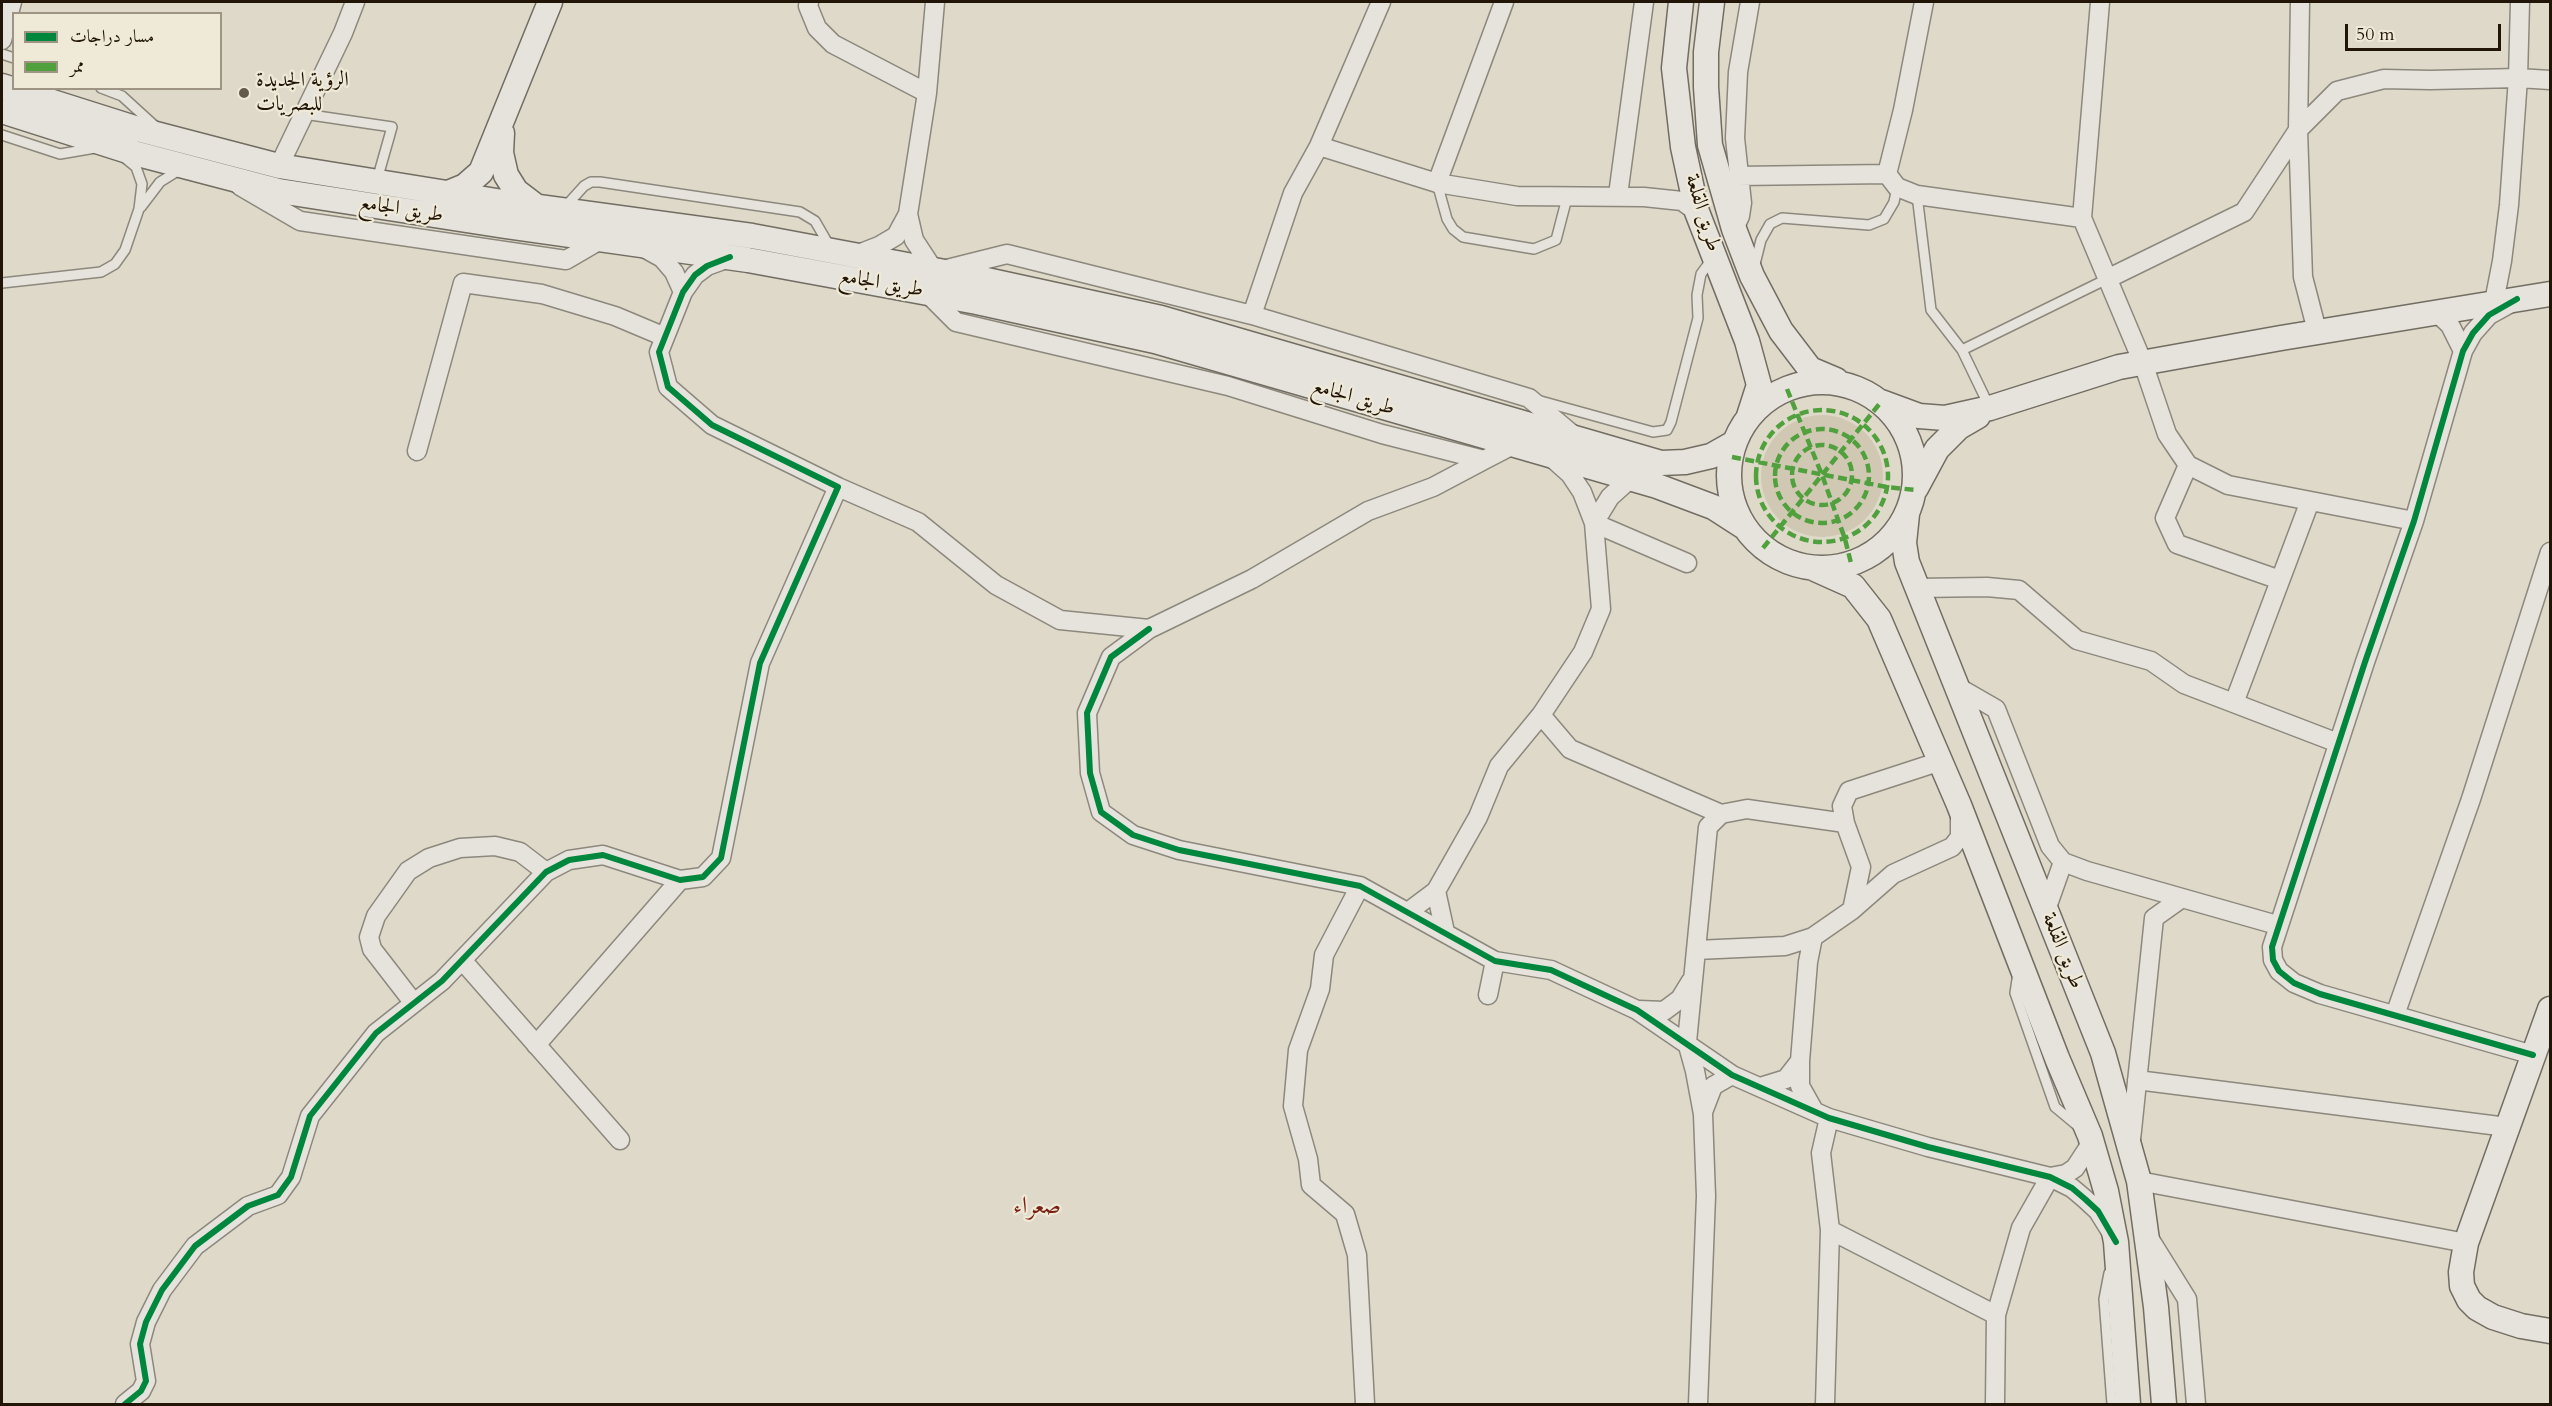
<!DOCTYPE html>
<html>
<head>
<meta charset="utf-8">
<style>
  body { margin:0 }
  #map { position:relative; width:2552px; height:1406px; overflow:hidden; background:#dfd9c9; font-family:Cardo,Amiri,serif }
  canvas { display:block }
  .frame { position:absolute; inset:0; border:3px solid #211508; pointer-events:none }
  .legend { position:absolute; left:12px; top:12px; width:210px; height:78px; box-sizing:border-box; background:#efe9d7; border:2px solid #9d9484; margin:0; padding:8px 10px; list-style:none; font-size:18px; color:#211508 }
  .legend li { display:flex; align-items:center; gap:12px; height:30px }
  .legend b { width:30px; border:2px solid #9d9484 }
  .scale { position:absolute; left:2345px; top:24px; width:156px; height:27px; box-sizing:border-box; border:3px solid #211508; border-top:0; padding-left:8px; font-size:18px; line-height:21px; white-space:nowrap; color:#211508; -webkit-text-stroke:4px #efe9d7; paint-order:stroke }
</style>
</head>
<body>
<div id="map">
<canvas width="2552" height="1406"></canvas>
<div class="frame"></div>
<ul class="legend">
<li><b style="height:8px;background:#00873e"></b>مسار دراجات</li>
<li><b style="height:8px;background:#50a03e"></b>ممر</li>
</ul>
<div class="scale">50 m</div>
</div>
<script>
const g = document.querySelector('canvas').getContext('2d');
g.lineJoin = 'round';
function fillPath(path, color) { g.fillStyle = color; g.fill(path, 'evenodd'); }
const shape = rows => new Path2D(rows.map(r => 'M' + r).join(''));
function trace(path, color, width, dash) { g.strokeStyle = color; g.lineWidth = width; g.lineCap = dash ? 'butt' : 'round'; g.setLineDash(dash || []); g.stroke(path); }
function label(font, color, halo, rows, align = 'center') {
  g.font = font + ' Cardo,Amiri,serif'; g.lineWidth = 4.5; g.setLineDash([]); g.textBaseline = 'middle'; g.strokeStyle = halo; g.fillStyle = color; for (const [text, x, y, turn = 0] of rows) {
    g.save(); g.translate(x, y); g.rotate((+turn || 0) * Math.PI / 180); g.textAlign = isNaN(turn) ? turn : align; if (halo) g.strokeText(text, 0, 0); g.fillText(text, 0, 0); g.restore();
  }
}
const green = shape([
  '1761 476a61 61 0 1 1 122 0a61 61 0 1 1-122 0Z'
]);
const lane = shape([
  [2,54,14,58],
  [101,88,122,96,156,127],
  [304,114,392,127,377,180],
  [2,135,60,154,95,148],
  [1437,183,1447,219,1453,229,1463,237,1534,249,1556,240,1568,194],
  [1917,195,1931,310,1962,350,1989,406],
  [141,207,160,182,176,172,180,172],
  [565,207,584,186,591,182,600,182,800,212,815,221,830,247],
  [1754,268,1761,240,1770,224,1782,218,1869,225,1884,219,1894,202,1897,187],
  [2,283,101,272,115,264,125,250,139,209,142,184,136,167,125,158],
  [1962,350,2107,279],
  [1537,400,1653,432,1667,430,1671,422,1698,318,1697,295,1701,274,1712,259],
  [2018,973,2015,993,2055,1107,2079,1127],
  [2109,1273,2104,1299,2112,1404]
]);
const street = shape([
  [809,2,808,6,817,28,833,44,927,93],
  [2100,2,2082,218,2143,363,2167,434,2188,465,2228,485,2414,521],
  [2300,2,2298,130,2303,277,2317,331],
  [2,40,12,2],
  [1319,146,1437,183,1517,196,1644,197,1682,201,1697,212],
  [279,166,343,33,355,2],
  [1887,174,1897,187,1917,195,2082,218],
  [1887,174,1903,110,1924,2],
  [1738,176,1887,174],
  [1437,183,1504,2],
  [240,186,300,221,566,260,602,239],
  [1618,195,1644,2],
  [908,214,927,93,935,2],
  [1734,229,1740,216,1742,203,1735,138,1738,72,1750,2],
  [644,248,662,258,674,272,683,292],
  [856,255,879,246,896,236,908,214,914,240,933,269],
  [943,270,1007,254,1252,315,1529,398,1573,435],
  [2107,279,2244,212,2298,130,2337,91,2384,79,2430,80,2518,78,2550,80],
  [926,292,956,322,1228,386,1382,434,1484,460,1513,445],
  [2494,302,2502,261,2509,205,2518,78,2520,2],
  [2509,304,2489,315,2473,333,2463,351,2414,521,2365,662,2272,947,2273,960,2279,971,2294,983,2320,994,2533,1055],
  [2436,312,2450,325,2463,351],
  [1252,315,1293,193,1319,146,1381,2],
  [417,451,463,283,542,294,615,316,665,337],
  [1552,458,1570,474,1582,492,1594,523],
  [2188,465,2165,518,2177,544,2280,580],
  [838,487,918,522,996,585,1060,620,1149,629,1252,579,1368,511,1433,487,1484,460],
  [1594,523,1610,497,1630,479],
  [1917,588,1987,587,2019,590,2077,640,2151,661,2184,684,2338,743],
  [1149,629,1111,657,1087,713,1090,773,1101,812,1133,835,1179,850,1360,886,1495,961,1551,970,1637,1010,1732,1075,1829,1118,1928,1147,2050,1177,2072,1188,2085,1199,2098,1211,2111,1232],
  [1956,686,1996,709,2050,846,2063,862,2046,910],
  [2234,703,2310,501],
  [1541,715,1570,749,1721,814],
  [2063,862,2087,871,2277,925],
  [1360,886,1324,955,1320,989,1298,1050,1293,1106,1308,1159,1311,1185,1345,1214,1357,1255,1365,1404],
  [1436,891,1445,932],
  [1852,910,1861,867,1845,823,1842,806,1849,791,1941,761],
  [1408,912,1436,891,1478,817,1499,766,1541,715,1583,652,1601,609,1594,523,1687,563],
  [1813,937,1808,962,1800,1061,1800,1086,1814,1111],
  [1696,950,1785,946,1813,937,1852,910,1893,874,1952,847,1960,837,1960,816],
  [462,960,620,1140],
  [1488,995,1495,961],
  [413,1002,372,949,369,937,376,916,408,871,429,858,460,848,495,846,520,852,546,872],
  [1639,1010,1664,1011,1680,999,1691,981],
  [2395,1015,2471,799,2550,552],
  [536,1045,680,880],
  [2137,1080,2507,1127],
  [1760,1087,1786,1079,1800,1061],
  [1703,1112,1713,1086,1732,1075],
  [2131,1140,2154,918,2182,898],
  [2139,1181,2466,1243],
  [1830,1230,1996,1315],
  [2149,1238,2187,1299,2196,1404],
  [125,1404,141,1391,146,1381,140,1344,146,1322,162,1290,195,1246,248,1206,278,1195,291,1177,310,1116,376,1033,442,981,546,872,569,860,603,855,680,880,703,877,721,858,760,663,838,487,712,425,668,387,659,352,683,292,695,275,707,266,729,258],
  [1698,1404,1706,1196,1703,1114,1695,1071,1687,1042,1708,827,1721,814,1747,809,1845,823],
  [1825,1404,1830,1230,1821,1153,1829,1118],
  [1995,1404,1996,1315,2021,1228,2050,1177,2066,1174,2075,1168,2092,1142]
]);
const secondary = shape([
  [1681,2,1674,68,1683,147,1697,212,1747,341,1759,385,1749,416],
  [1712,2,1706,52,1706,87,1710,145,1734,229,1752,276,1781,331,1810,369,1836,380],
  [2,86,141,130,279,166,509,203,752,236,982,279,1161,318,1661,463,1685,462,1711,456,1734,443],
  [2,111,134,153,279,191,505,226,748,260,977,302,1155,341,1657,486,1713,507,1744,527],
  [502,133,501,153,506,175,516,191,537,207],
  [448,193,465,186,481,172,550,2],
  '1729 475a93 93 0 1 1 186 0a93 93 0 1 1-186 0Z',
  [1881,402,1919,416,1945,418,1990,408,2119,367,2281,338,2550,294],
  [1916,488,1937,449,1959,427,1978,416],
  [1907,514,1904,543,1907,562,2103,1053,2139,1181,2156,1307,2164,1404],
  [1815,569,1853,586,1879,619,1959,805,2057,1058,2090,1136,2106,1191,2116,1242,2128,1404],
  [2550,1009,2466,1243,2461,1272,2462,1286,2469,1300,2477,1308,2493,1317,2521,1326,2550,1331]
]);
const quiet = shape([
  [1787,389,1822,475,1845,539,1851,563],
  '1756 476a66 66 0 1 1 132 0a66 66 0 1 1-132 0Z',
  '1775 476a47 47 0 1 1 94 0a47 47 0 1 1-94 0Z',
  '1792 475a30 30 0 1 1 60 0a30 30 0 1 1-60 0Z',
  [1732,457,1887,487,1915,490],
  [1763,548,1881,402]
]);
const cycleway = shape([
  [2517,299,2489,315,2473,333,2463,351,2414,521,2365,662,2272,947,2273,960,2279,971,2294,983,2320,994,2533,1055],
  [1149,629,1111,657,1087,713,1090,773,1101,812,1133,835,1179,850,1360,886,1495,961,1551,970,1637,1010,1732,1075,1829,1118,1928,1147,2050,1177,2072,1188,2085,1199,2098,1211,2116,1242],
  [125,1404,141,1391,146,1381,140,1344,146,1322,162,1290,195,1246,248,1206,278,1195,291,1177,310,1116,376,1033,442,981,546,872,569,860,603,855,680,880,703,877,721,858,760,663,838,487,712,425,668,387,659,352,683,292,695,275,707,266,730,257]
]);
const markers = [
  [244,93,6,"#645a4c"]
];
const poiNames = [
  ["الرؤية الجديدة",256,81],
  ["للبصريات",256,105]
];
const streetNames = [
  ["طريق الجامع",401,210,9],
  ["طريق القلعة",1702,213,73],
  ["طريق الجامع",881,284,10],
  ["طريق الجامع",1353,398,16],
  ["طريق القلعة",2062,951,68]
];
const quarterNames = [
  ["صعراء",1037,1207]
];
fillPath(green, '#d1c8b4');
trace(lane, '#8c887d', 12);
trace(street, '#8c887d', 21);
trace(secondary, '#726d63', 27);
trace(lane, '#e6e3dc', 9);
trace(street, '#e6e3dc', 18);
trace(secondary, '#e6e3dc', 24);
trace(quiet, '#50a03e', 4.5, [9, 4.5]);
trace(cycleway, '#00873e', 6);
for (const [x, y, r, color] of markers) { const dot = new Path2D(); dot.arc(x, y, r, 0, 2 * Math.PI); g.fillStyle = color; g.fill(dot); trace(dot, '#efe9d7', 2); }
label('21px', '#211508', '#efe9d7', poiNames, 'left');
label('21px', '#211508', '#efe9d7', streetNames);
label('24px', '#7a1f14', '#efe9d7', quarterNames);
</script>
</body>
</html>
